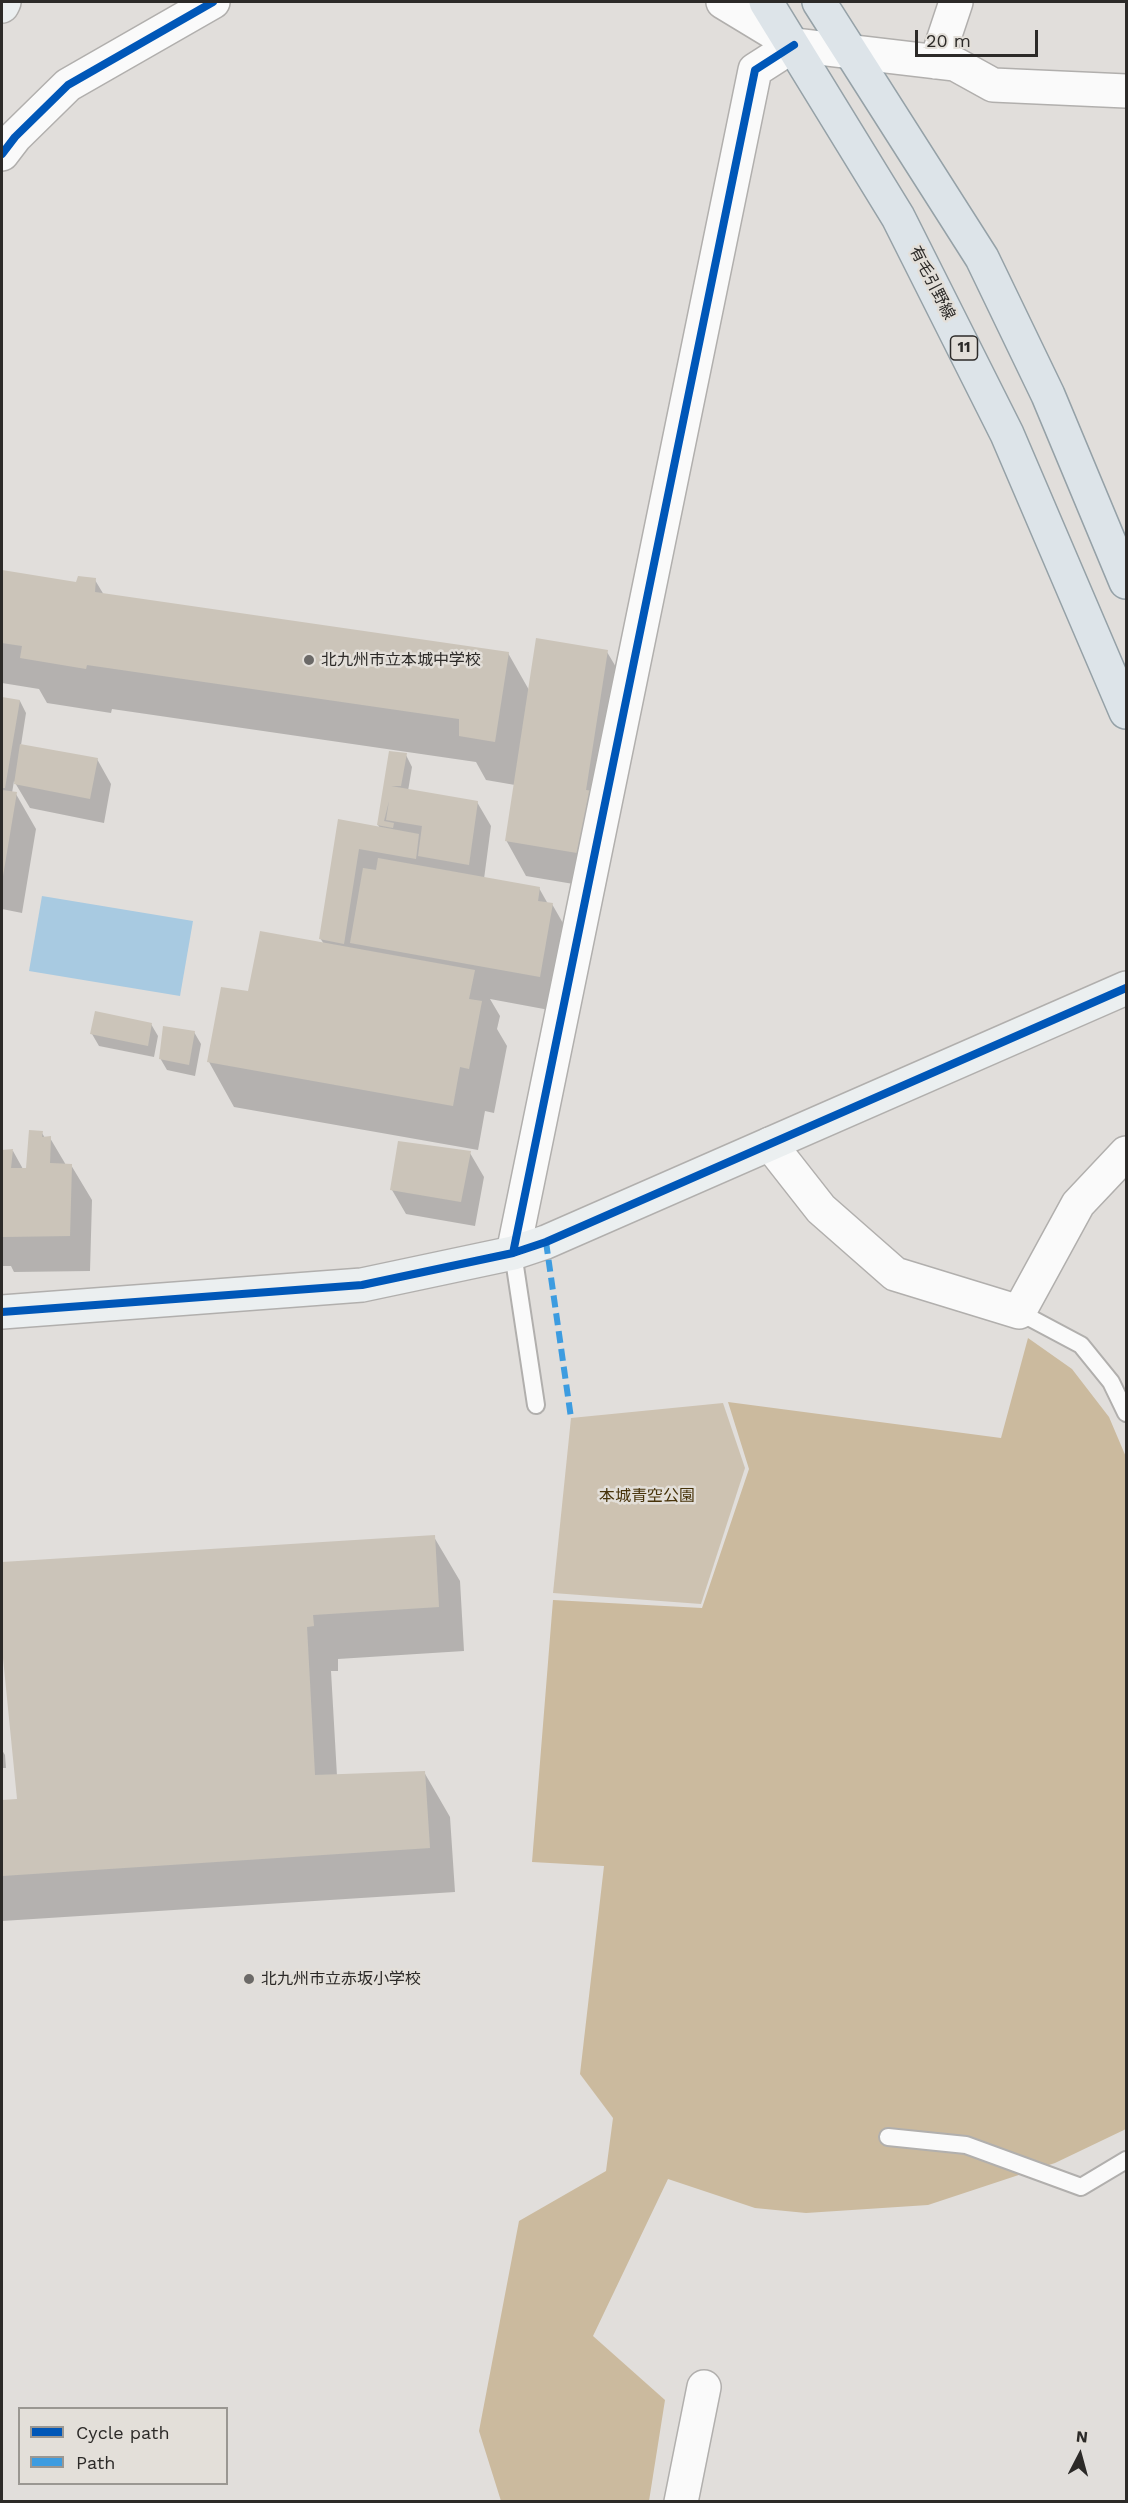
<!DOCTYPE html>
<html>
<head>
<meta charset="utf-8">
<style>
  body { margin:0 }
  #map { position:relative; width:1128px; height:2503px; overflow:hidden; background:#e1dedb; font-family:"Work Sans",sans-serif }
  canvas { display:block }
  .frame { position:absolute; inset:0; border:3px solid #2c2a28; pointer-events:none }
  .legend { position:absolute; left:18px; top:2407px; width:210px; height:78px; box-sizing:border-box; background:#e3dfd9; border:2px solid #9a9792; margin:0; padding:8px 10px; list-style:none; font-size:18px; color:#2c2a28 }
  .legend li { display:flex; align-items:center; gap:12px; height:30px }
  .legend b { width:30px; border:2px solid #9a9792 }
  .north { position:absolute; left:1050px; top:2425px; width:60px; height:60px; -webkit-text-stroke:4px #e3dfd9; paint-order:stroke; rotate:6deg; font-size:16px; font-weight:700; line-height:24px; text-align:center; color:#2c2a28 }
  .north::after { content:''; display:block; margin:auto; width:21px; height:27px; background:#2c2a28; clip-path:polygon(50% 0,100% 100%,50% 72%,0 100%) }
  .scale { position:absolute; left:915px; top:30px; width:123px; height:27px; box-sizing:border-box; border:3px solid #2c2a28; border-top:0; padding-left:8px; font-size:18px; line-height:21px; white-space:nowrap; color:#2c2a28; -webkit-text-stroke:4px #e3dfd9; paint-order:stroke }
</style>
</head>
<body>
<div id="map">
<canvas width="1128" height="2503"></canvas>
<div class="frame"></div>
<ul class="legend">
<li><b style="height:8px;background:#0057b8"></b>Cycle path</li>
<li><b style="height:8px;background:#3d9ce0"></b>Path</li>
</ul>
<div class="north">N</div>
<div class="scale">20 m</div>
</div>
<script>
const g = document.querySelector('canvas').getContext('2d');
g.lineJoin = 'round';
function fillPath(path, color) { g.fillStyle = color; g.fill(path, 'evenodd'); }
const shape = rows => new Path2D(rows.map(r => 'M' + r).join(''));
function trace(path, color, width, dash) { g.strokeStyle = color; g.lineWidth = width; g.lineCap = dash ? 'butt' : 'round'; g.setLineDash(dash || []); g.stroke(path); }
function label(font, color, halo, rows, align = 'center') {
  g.font = font + ' "Work Sans","Noto Sans JP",sans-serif'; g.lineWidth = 5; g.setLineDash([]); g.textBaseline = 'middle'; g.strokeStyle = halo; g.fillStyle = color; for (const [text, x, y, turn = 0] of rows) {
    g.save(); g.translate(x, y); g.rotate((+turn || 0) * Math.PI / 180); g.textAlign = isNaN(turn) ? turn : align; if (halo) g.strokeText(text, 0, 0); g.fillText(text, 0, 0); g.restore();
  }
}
const green = shape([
  [723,1403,745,1468,701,1604,553,1593,571,1418]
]);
const forest = shape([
  [1028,1338,1072,1369,1109,1417,1126,1457,1126,2129,1055,2163,928,2205,806,2213,755,2208,668,2179,593,2336,665,2400,649,2501,501,2501,479,2431,519,2221,606,2171,613,2118,580,2074,604,1866,532,1862,553,1600,702,1608,749,1469,728,1402,1001,1438]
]);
const water = shape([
  [42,896,193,921,180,996,29,971]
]);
const shadow = shape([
  [2,572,78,584,95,580,104,595,508,653,529,690,607,652,628,687,603,889,526,876,506,840,515,785,486,780,476,762,112,709,111,713,47,703,39,689,2,683],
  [3,699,20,701,26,713,21,745,97,759,111,784,104,823,30,808,14,781,12,793,16,794,36,829,22,913,2,909],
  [390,753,406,755,412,767,408,791,477,802,491,826,484,879,539,888,548,904,552,904,572,939,560,1012,490,999,500,1016,497,1029,507,1046,494,1113,485,1111,478,1150,234,1107,209,1062,249,993,324,944,320,938,339,821,380,828,378,825],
  [151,1024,158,1036,154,1057,99,1046,92,1034],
  [194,1032,201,1044,195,1076,167,1070,160,1058],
  [42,1133,45,1138,50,1138,66,1165,71,1165,92,1200,90,1271,14,1272,11,1266,2,1266,2,1152,13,1151,23,1169,27,1169],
  [470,1153,484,1177,475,1226,406,1214,392,1190],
  [434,1537,460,1581,464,1651,338,1659,338,1671,331,1671,337,1776,424,1772,450,1817,455,1892,2,1921,2,1802,19,1801,6,1661,2,1654,2,1563],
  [2,1750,5,1755,6,1768,2,1768]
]);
const building = shape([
  [2,570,76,582,78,576,96,578,95,592,509,652,495,742,459,736,459,719,87,665,86,669,20,658,22,646,2,643],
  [536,638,608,650,586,790,593,791,583,854,505,841],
  [2,697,20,700,5,788,2,788],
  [20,744,98,758,90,799,14,784],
  [389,751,407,753,401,786,391,786,478,801,469,865,418,856,422,826,386,820,389,801,384,821,394,823,393,828,377,825],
  [2,790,17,792,3,876,2,876],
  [338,819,419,834,416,859,359,849,344,944,319,939],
  [378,858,540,887,538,901,553,903,540,977,350,943,363,868,376,870],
  [260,931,475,970,469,999,482,1001,469,1069,460,1067,453,1106,207,1062,221,987,248,991],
  [95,1011,152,1023,148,1046,90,1034],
  [163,1026,195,1031,189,1065,159,1059],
  [29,1130,43,1131,42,1137,51,1136,50,1163,72,1164,70,1236,2,1237,2,1150,13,1149,11,1168,26,1168],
  [398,1141,471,1151,461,1202,390,1190],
  [435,1535,439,1607,313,1615,314,1626,307,1627,315,1775,425,1771,430,1848,2,1876,2,1800,17,1799,2,1648,2,1562]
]);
const lane = shape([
  [513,1253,536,1405],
  [1019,1312,1081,1345,1111,1382,1126,1413],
  [888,2137,966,2145,1081,2187,1126,2160]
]);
const street = shape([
  [723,2,794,45,955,64,993,85,1126,91],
  [936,62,956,2],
  [2,154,15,137,68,85,213,2],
  [770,1144,821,1209,895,1274,1019,1312,1078,1204,1126,1153],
  [513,1253,755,70,794,45],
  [681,2502,704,2387]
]);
const secondary = shape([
  [2,6,4,2],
  [2,1312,362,1285,513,1253,546,1242,1126,988]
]);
const primary = shape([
  [766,2,898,217,1007,434,1126,712],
  [819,2,982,258,1048,395,1126,582]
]);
const quiet = shape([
  [546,1242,571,1418]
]);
const cycleway = shape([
  [2,154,15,137,68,85,213,2],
  [513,1253,755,70,794,45],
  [2,1312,362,1285,513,1253,546,1242,1126,988]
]);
const markers = [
  [309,660,6,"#6b6967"],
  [249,1979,6,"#6b6967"]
];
const shields = [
  [964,348,27]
];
const shieldNames = [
  ["11",964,348]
];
const streetNames = [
  ["有毛引野線",932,283,63]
];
const poiNames = [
  ["北九州市立本城中学校",321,660],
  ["北九州市立赤坂小学校",261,1979]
];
const parkNames = [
  ["本城青空公園",647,1496]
];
fillPath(green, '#cdc2b1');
fillPath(forest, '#cbba9e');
fillPath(water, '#a8cae1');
fillPath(shadow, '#0003');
fillPath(building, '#cbc4b9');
trace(lane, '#b1afad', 20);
trace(street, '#b1afad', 36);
trace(secondary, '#b1afad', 36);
trace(primary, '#95a1a7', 36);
trace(lane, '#fafafa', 16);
trace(street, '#fafafa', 33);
trace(secondary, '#ebeff0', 33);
trace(primary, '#dde4e9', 33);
trace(quiet, '#3d9ce0', 6, [12, 6]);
trace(cycleway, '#0057b8', 8);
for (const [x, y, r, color] of markers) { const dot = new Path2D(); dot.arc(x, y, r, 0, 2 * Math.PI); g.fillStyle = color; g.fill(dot); trace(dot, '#e3dfd9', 2); }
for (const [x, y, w] of shields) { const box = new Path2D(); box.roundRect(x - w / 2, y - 12, w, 24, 4.5); g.fillStyle = '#e3dfd9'; g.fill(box); trace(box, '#2c2a28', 1.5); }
label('bold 15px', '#2c2a28', null, shieldNames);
label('16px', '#2c2a28', '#e3dfd9', streetNames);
label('16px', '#2c2a28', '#e3dfd9', poiNames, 'left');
label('16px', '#47330a', '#e3dfd9', parkNames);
</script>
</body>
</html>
